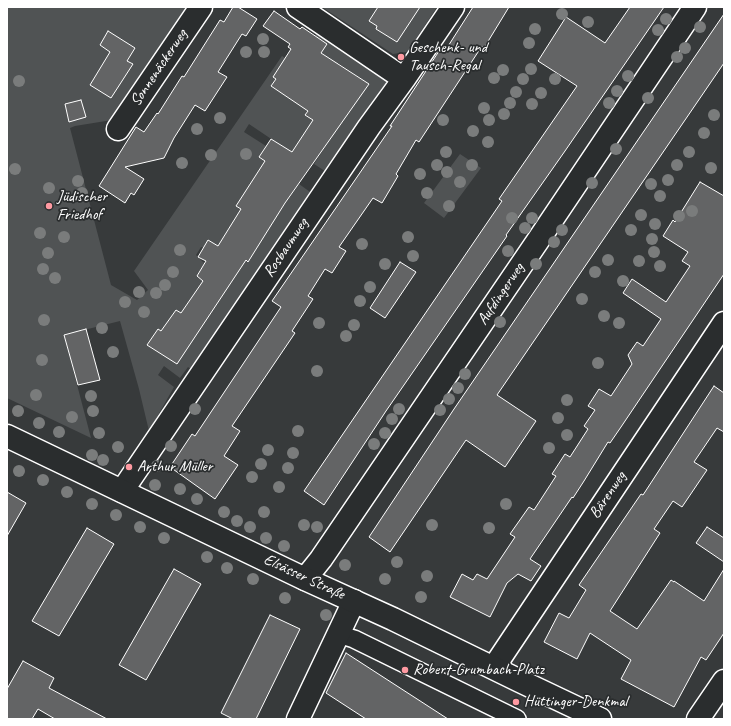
<!DOCTYPE html>
<html>
<head>
<meta charset="utf-8">
<style>
  body { margin:0 }
  #map { position:relative; width:731px; height:726px; overflow:hidden; background:#373a3b; font-family:Caveat,sans-serif }
  canvas { display:block }
  .frame { position:absolute; inset:0; border:8px solid #fff; pointer-events:none }
</style>
</head>
<body>
<div id="map">
<canvas width="731" height="726"></canvas>
<div class="frame"></div>
</div>
<script>
const g = document.querySelector('canvas').getContext('2d');
g.lineJoin = 'round';
function fillPath(path, color) { g.fillStyle = color; g.fill(path, 'evenodd'); }
const shape = rows => new Path2D(rows.map(r => 'M' + r).join(''));
function trace(path, color, width, dash) { g.strokeStyle = color; g.lineWidth = width; g.lineCap = dash ? 'butt' : 'round'; g.setLineDash(dash || []); g.stroke(path); }
function label(font, color, halo, rows, align = 'center') {
  g.font = font + ' Caveat,sans-serif'; g.lineWidth = 3.5; g.setLineDash([]); g.textBaseline = 'middle'; g.strokeStyle = halo; g.fillStyle = color; for (const [text, x, y, turn = 0] of rows) {
    g.save(); g.translate(x, y); g.rotate((+turn || 0) * Math.PI / 180); g.textAlign = isNaN(turn) ? turn : align; if (halo) g.strokeText(text, 0, 0); g.fillText(text, 0, 0); g.restore();
  }
}
const green = shape([
  [7,7,188,7,130,95,112,120,75,126,70,128,111,285,137,300,148,290,134,271,282,56,302,68,315,49,321,53,327,44,315,36,318,31,388,80,325,171,314,164,340,124,369,84,338,63,329,75,319,95,305,115,313,120,292,153,249,124,244,132,266,146,259,157,265,161,252,181,265,190,260,198,252,193,236,219,243,224,237,232,229,228,220,243,228,248,227,252,248,262,272,222,299,184,313,194,194,371,188,367,180,378,164,366,158,375,174,387,149,431,139,389,120,321,64,335,91,438,7,398],
  [209,241,226,251,216,267,231,282,179,360,161,348,158,352,147,345,158,329,168,335,175,323,170,319,176,310,181,313,203,281,197,276,205,264,196,255,201,247,204,248],
  [322,7,437,7,408,51,406,52,393,54],
  [460,154,481,168,444,218,424,203]
]);
const building = shape([
  [233,7,238,7,257,19,246,36,242,34,218,72,227,77,205,111,195,105,174,138,164,158,125,167,144,179,134,195,131,193,125,203,99,186,136,127,144,132,157,113,158,114,182,76,184,77,220,20,224,22,233,7],
  [378,7,420,7,397,42,376,29,377,26,369,21,378,7],
  [473,7,509,7,484,48,482,46,419,142,416,140,396,174,398,176,382,203,373,198,339,247,346,251,332,273,325,269,308,296,313,299,292,331,295,333,232,426,240,431,224,456,238,465,215,499,170,467,192,434,195,436,281,307,272,301,392,126,390,126,441,48,445,51,473,7],
  [630,7,664,7,565,151,506,235,507,236,386,411,324,505,304,491,502,201,499,199,577,86,538,61,566,17,605,43,630,7],
  [274,11,300,29,302,27,327,44,321,53,369,84,285,203,248,262,246,260,177,364,147,345,158,329,161,331,176,310,181,313,203,281,197,276,206,261,198,257,208,240,218,246,241,209,236,206,265,161,259,157,271,139,292,152,313,120,305,115,308,111,271,86,276,79,273,77,291,49,288,47,290,44,263,26,274,11],
  [724,14,724,63,497,395,536,421,505,467,466,440,390,552,369,537,454,409,724,14],
  [108,31,135,48,127,61,133,64,111,98,90,85,110,52,100,45,108,31],
  [81,100,86,117,69,122,65,104,81,100],
  [700,182,724,196,724,274,621,427,610,443,608,442,584,481,573,498,572,497,530,559,541,566,531,581,518,574,507,583,490,617,450,597,462,574,473,580,477,574,487,579,515,537,510,534,529,507,534,510,556,476,552,474,565,454,570,457,588,429,584,426,595,410,588,406,599,389,611,396,632,364,628,355,637,342,643,346,661,319,623,293,632,279,666,302,690,266,682,261,688,252,663,236,673,220,675,222,700,182],
  [400,262,416,272,385,318,370,308,400,262],
  [86,329,100,380,78,385,64,335,86,329],
  [714,386,724,393,724,432,717,428,694,462,707,470,682,507,673,501,654,529,660,533,610,611,637,629,671,580,674,582,674,581,704,601,724,569,724,633,706,660,701,657,674,707,621,679,631,660,590,633,577,659,544,642,559,613,569,618,586,590,579,585,641,494,643,495,714,386],
  [7,492,26,503,7,536,7,492],
  [707,527,724,538,724,562,696,543,707,527],
  [87,528,114,544,59,636,32,621,87,528],
  [174,569,201,584,146,680,119,665,174,569],
  [270,615,300,629,256,719,233,719,221,713,270,615],
  [346,653,448,719,366,719,326,693,346,653],
  [23,661,54,678,49,688,107,719,55,719,38,709,32,719,7,719,7,689,23,661]
]);
const pedestrian = shape([
  [338,634,354,639,517,719]
]);
const minor = shape([
  [298,7,404,79],
  [118,129,201,7],
  [122,491,369,127,404,79,453,7],
  [305,579,321,559,539,239,695,7],
  [494,667,724,323],
  [298,719,354,601],
  [698,719,724,681]
]);
const secondary = shape([
  [7,436,305,579,393,619,520,681,600,719]
]);
const trees = [
  [562,14],
  [666,19],
  [588,22],
  [700,27],
  [535,29],
  [658,30],
  [263,39],
  [529,43],
  [685,48],
  [246,52],
  [264,52],
  [677,57],
  [531,69],
  [503,70],
  [628,76],
  [494,78],
  [523,79],
  [555,79],
  [19,81],
  [617,91],
  [516,92],
  [541,93],
  [648,98],
  [510,103],
  [609,103],
  [532,104],
  [484,108],
  [504,114],
  [714,115],
  [220,118],
  [443,120],
  [489,120],
  [197,129],
  [473,131],
  [704,133],
  [488,142],
  [616,149],
  [446,152],
  [689,152],
  [246,154],
  [211,155],
  [182,163],
  [437,165],
  [472,165],
  [677,165],
  [711,168],
  [15,169],
  [447,172],
  [420,174],
  [668,180],
  [78,181],
  [460,182],
  [592,183],
  [651,184],
  [49,188],
  [82,193],
  [427,193],
  [660,196],
  [449,206],
  [692,211],
  [641,215],
  [679,216],
  [512,218],
  [532,218],
  [655,224],
  [525,228],
  [562,230],
  [631,230],
  [40,233],
  [64,237],
  [408,237],
  [652,239],
  [554,242],
  [362,244],
  [180,250],
  [508,251],
  [654,252],
  [48,253],
  [413,256],
  [608,260],
  [639,261],
  [385,264],
  [536,264],
  [660,266],
  [43,269],
  [173,272],
  [595,272],
  [55,278],
  [623,281],
  [165,285],
  [370,287],
  [139,292],
  [156,293],
  [582,299],
  [360,301],
  [125,302],
  [144,312],
  [604,316],
  [44,320],
  [500,322],
  [319,323],
  [619,323],
  [354,325],
  [102,328],
  [346,336],
  [113,352],
  [42,360],
  [598,363],
  [317,371],
  [465,374],
  [458,388],
  [36,395],
  [91,396],
  [449,399],
  [567,400],
  [195,409],
  [399,409],
  [440,410],
  [18,411],
  [93,411],
  [72,417],
  [558,418],
  [392,419],
  [39,423],
  [298,431],
  [59,432],
  [99,433],
  [385,433],
  [567,435],
  [374,444],
  [171,446],
  [118,447],
  [549,448],
  [268,450],
  [293,453],
  [92,455],
  [103,460],
  [261,464],
  [157,466],
  [288,468],
  [19,471],
  [252,477],
  [43,480],
  [155,485],
  [279,487],
  [180,489],
  [67,492],
  [197,499],
  [92,504],
  [506,504],
  [224,512],
  [264,512],
  [116,515],
  [237,521],
  [304,525],
  [432,525],
  [140,527],
  [250,527],
  [317,527],
  [489,528],
  [164,538],
  [266,538],
  [284,546],
  [207,557],
  [397,562],
  [345,565],
  [227,568],
  [427,576],
  [253,579],
  [385,579],
  [421,597],
  [285,598],
  [326,615]
];
const markers = [
  [401,57,4,"#ff9aa2"],
  [49,206,4,"#ff9aa2"],
  [129,467,4,"#ff9aa2"],
  [405,670,4,"#ff9aa2"],
  [516,702,4,"#ff9aa2"]
];
const poiNames = [
  ["Geschenk- und",409,48],
  ["Tausch-Regal",409,66],
  ["Jüdischer",57,197],
  ["Friedhof",57,215],
  ["Arthur Müller",137,467],
  ["Robert-Grumbach-Platz",413,670],
  ["Hüttinger-Denkmal",524,702]
];
const streetNames = [
  ["Sonnenäckerweg",159,68,-56],
  ["Rosbaumweg",286,248,-56],
  ["Aufdingerweg",501,294,-56],
  ["Bärenweg",608,495,-56],
  ["Elsässer Straße",304,577,25]
];
fillPath(green, '#505354');
fillPath(building, '#636465');
trace(building, '#fff', 1);
trace(pedestrian, '#fff', 20);
trace(minor, '#fff', 25);
trace(secondary, '#fff', 25);
trace(pedestrian, '#2a2d2e', 17);
trace(minor, '#2a2d2e', 22);
trace(secondary, '#2a2d2e', 22);
g.fillStyle = '#7a7c7c';
for (const [x, y] of trees) { g.beginPath(); g.arc(x, y, 6, 0, 2 * Math.PI); g.fill(); }
for (const [x, y, r, color] of markers) { const dot = new Path2D(); dot.arc(x, y, r, 0, 2 * Math.PI); g.fillStyle = color; g.fill(dot); trace(dot, '#2a2d2e', 1.5); }
label('16px', '#fff', '#2a2d2e', poiNames, 'left');
label('16px', '#fff', '#2a2d2e', streetNames);
</script>
</body>
</html>
